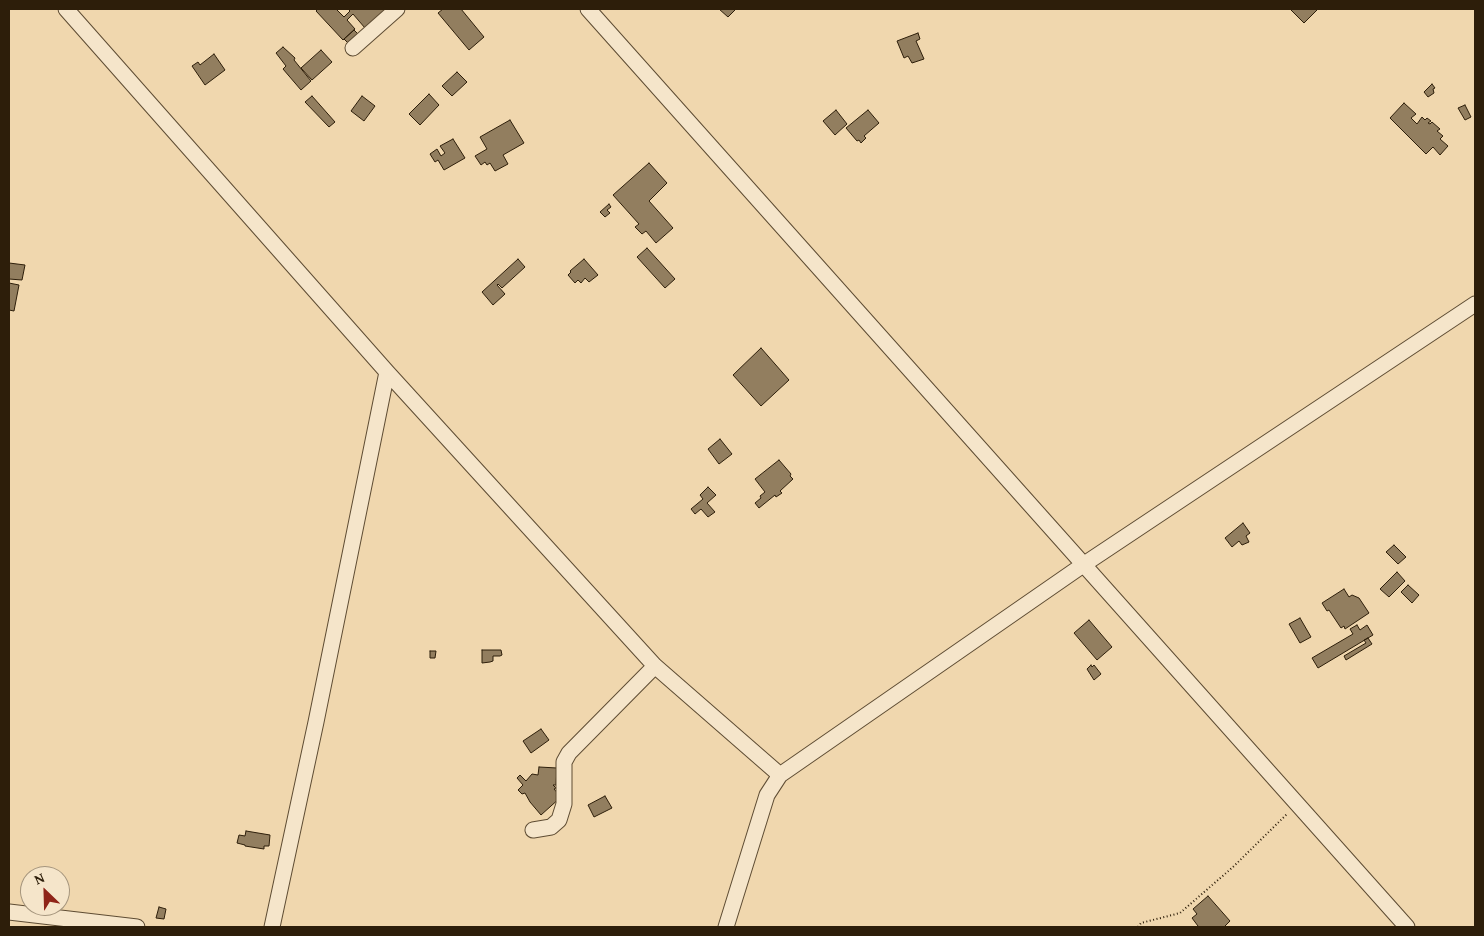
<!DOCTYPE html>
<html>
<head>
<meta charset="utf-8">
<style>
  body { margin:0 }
  #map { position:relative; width:1484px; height:936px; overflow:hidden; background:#f0d7ae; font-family:"Gentium Book Plus",serif }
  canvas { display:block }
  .frame { position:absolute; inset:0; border:10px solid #2d1e0a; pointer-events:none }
  .north { position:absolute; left:20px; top:866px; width:50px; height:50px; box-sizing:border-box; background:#f5e5ca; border:1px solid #a5957d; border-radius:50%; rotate:336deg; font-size:14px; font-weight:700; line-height:20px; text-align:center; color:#2d1e0a }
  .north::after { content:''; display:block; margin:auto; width:18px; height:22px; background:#8f2418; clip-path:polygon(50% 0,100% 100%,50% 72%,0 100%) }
</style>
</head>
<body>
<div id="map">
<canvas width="1484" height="936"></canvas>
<div class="frame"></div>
<div class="north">N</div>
</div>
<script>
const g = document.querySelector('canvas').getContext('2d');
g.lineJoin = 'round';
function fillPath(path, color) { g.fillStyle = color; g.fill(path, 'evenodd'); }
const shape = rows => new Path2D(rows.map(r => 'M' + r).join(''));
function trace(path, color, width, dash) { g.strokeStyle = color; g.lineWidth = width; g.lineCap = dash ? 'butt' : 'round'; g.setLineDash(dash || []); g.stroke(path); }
const building = shape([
  [318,9,336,9,344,17,350,11,348,9,386,9,365,28,353,14,347,20,355,29,343,40,316,11,318,9],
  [443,9,461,9,484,37,469,50,438,13,443,9],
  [719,9,736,9,728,17,719,9],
  [1290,9,1318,9,1304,23,1290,9],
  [354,30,359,35,348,43,344,39,354,30],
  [918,33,920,39,916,41,924,59,912,63,908,56,904,58,897,41,918,33],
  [283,47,295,58,294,60,311,81,301,90,283,69,286,66,276,53,283,47],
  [321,50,332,62,312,80,301,68,321,50],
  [214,54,225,70,205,85,192,66,198,62,200,65,214,54],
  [457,72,467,82,452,96,442,86,457,72],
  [1432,84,1435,88,1433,89,1434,93,1428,97,1424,92,1432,84],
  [429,94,439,105,420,125,409,114,429,94],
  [312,96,335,122,329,127,305,102,312,96],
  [362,96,375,106,364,121,351,111,362,96],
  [1404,103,1416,114,1411,118,1417,124,1422,117,1425,120,1427,118,1431,121,1428,123,1430,124,1432,122,1440,129,1437,131,1443,136,1440,139,1448,146,1440,155,1433,147,1426,154,1390,118,1404,103],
  [1465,105,1471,117,1465,120,1458,108,1465,105],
  [836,110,847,124,835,135,823,121,836,110],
  [868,110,879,123,864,136,866,138,861,143,859,140,857,141,846,128,868,110],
  [510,120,524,143,503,155,508,164,495,171,490,163,487,165,485,162,481,165,475,156,487,149,480,137,510,120],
  [453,139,465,158,444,170,438,160,435,162,430,154,437,149,441,156,445,153,440,146,453,139],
  [649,163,667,183,649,201,673,228,656,243,646,231,642,234,635,227,639,224,613,195,649,163],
  [609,204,611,207,607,210,610,213,605,217,600,212,609,204],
  [647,248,675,279,665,288,637,257,647,248],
  [518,259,525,267,502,288,498,284,497,285,505,294,493,305,482,292,518,259],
  [584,259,598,275,589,282,585,278,581,283,578,280,575,283,568,275,571,272,570,271,584,259],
  [9,263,25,265,22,280,9,279,9,263],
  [9,283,19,285,14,311,9,310,9,283],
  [761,348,789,380,761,406,733,375,761,348],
  [720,439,732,454,719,464,708,449,720,439],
  [779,460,791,474,790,476,793,479,780,491,782,493,776,497,775,495,759,508,755,503,761,498,760,496,765,492,755,479,779,460],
  [708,487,716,495,707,503,715,512,708,517,701,509,695,514,691,509,703,499,700,495,708,487],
  [1243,523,1250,533,1246,536,1249,542,1242,545,1239,541,1232,547,1225,538,1243,523],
  [1394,545,1406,557,1398,564,1386,552,1394,545],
  [1397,572,1405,581,1389,597,1380,589,1397,572],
  [1408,585,1419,595,1412,603,1401,592,1408,585],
  [1344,589,1349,597,1352,595,1359,598,1369,613,1345,629,1344,626,1341,628,1329,610,1327,611,1322,603,1344,589],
  [1300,618,1311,637,1300,643,1289,624,1300,618],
  [1089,620,1112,647,1097,660,1074,633,1089,620],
  [1357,625,1360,630,1367,625,1373,635,1318,668,1312,658,1353,634,1350,629,1357,625],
  [1368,638,1372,644,1346,660,1344,656,1366,643,1364,640,1368,638],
  [482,650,501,650,502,655,500,656,493,656,493,661,490,662,482,663,482,650],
  [430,651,436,651,435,658,430,658,430,651],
  [1091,665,1092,667,1094,665,1101,674,1094,680,1087,669,1091,665],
  [541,729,549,740,531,753,523,741,541,729],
  [539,767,557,768,556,785,553,785,556,788,554,789,561,797,541,815,530,802,525,793,522,794,518,790,523,785,517,778,520,775,526,781,532,774,538,775,539,767],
  [605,796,612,808,594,817,588,805,605,796],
  [246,831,270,835,269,846,264,846,264,849,245,846,245,845,237,843,239,835,245,836,246,831],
  [1208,896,1230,921,1225,926,1226,927,1196,927,1198,926,1192,918,1197,914,1193,909,1208,896],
  [159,907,166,909,164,919,156,918,159,907]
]);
const path = shape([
  [1138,927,1141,923,1180,913,1233,867,1288,813]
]);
const minor = shape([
  [66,9,387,372,655,666,780,775],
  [588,9,1407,927],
  [353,48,397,9],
  [533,830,551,827,559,820,564,804,564,762,569,753,655,666],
  [9,912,137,927],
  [272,927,316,722,387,372],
  [726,927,767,795,780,775,1083,565,1475,304]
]);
fillPath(building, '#927e5f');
trace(building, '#2d1e0a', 1);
trace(minor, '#5e4c33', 17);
trace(path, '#2d1e0a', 2, [1, 2.5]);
trace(minor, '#f5e5ca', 15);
</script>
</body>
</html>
